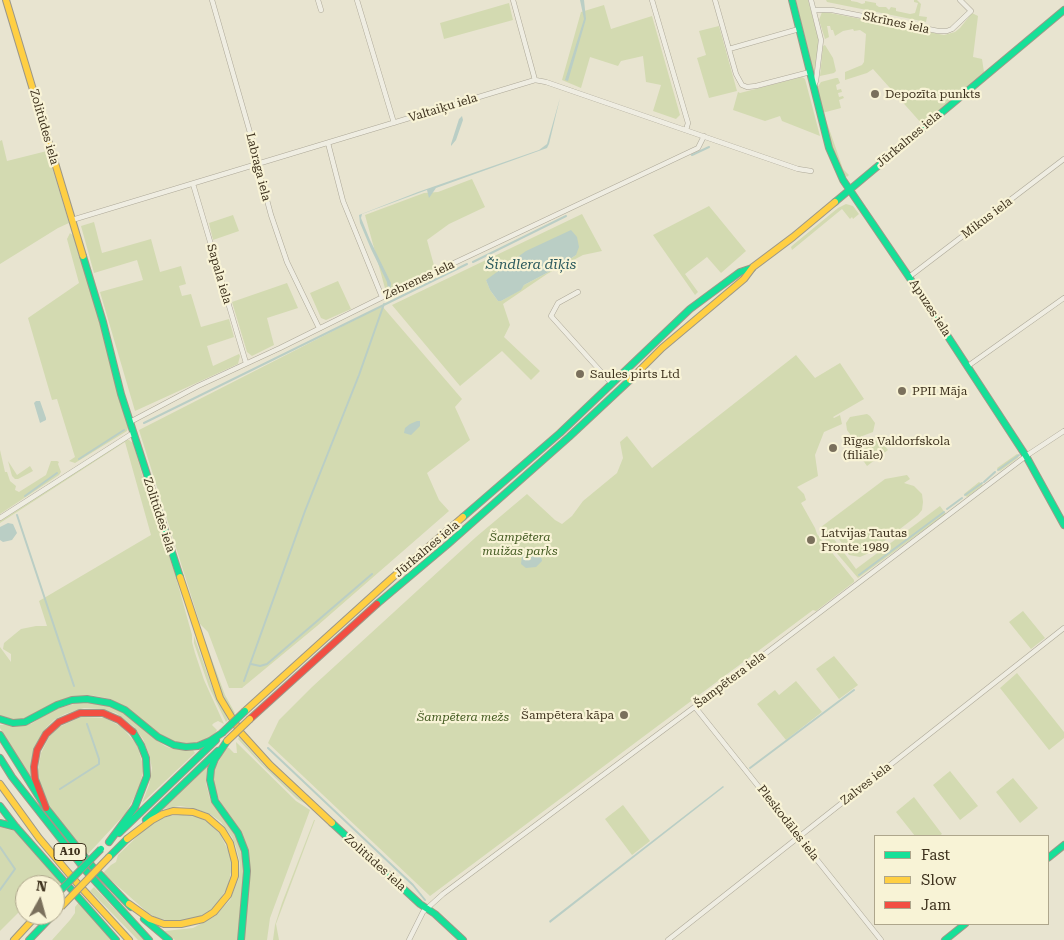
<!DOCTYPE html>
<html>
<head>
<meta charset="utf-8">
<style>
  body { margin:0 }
  #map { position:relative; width:1064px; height:940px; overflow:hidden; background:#e8e4d0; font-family:"Roboto Serif",serif }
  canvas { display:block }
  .legend { position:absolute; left:874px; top:835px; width:175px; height:90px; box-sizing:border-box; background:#f8f3d6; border:1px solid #aea68c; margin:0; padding:6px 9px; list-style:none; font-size:15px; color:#3e321e }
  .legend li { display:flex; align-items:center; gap:10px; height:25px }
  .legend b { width:25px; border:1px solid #aea68c }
  .north { position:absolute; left:15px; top:875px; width:50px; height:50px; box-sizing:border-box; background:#f8f3d6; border:1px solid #aea68c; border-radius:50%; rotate:7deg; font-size:14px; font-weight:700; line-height:20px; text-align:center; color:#3e321e }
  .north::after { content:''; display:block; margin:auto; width:18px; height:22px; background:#7a705c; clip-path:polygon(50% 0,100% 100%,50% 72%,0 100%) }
</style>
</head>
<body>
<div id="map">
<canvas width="1064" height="940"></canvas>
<ul class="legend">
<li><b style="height:6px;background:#16e098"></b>Fast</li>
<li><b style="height:6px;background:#ffcf43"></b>Slow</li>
<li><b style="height:6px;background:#f24e42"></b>Jam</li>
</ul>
<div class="north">N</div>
</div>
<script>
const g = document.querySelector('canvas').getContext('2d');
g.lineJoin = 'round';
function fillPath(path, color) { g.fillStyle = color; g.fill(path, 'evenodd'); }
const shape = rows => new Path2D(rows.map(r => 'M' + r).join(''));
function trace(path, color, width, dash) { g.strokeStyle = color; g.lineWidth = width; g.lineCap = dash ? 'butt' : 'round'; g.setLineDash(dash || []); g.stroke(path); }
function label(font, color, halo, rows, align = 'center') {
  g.font = font + ' "Roboto Serif",serif'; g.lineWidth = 4.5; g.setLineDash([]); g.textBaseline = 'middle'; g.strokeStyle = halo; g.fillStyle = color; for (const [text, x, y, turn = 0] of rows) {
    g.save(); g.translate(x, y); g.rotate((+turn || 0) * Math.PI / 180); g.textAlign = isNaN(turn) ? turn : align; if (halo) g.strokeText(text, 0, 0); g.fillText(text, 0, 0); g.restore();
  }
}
const green = shape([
  [796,0,808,0,818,37,819,46,814,74],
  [826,0,851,0,851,1,857,2,862,4,865,3,865,1,876,3,876,5,879,7,886,7,889,10,891,7,896,8,896,11,910,14,915,13,918,3,914,2,914,0,917,0,921,4,919,16,927,17,926,22,827,2],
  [509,3,513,20,444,39,440,23],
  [604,5,611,29,652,16,680,115,676,119,653,111,661,85,646,82,643,56,621,61,618,66,590,57,581,88,562,80,581,12],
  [822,12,825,12,944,35,955,32,960,28,972,13,978,16,973,57,982,59,984,72,922,124,873,69,867,73,845,80,845,72,862,65,864,62,866,34,860,30,854,31,853,29,843,31,835,36,833,30,831,30,830,26,827,26,829,37,825,39,819,20],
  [719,26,737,91,709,98,697,58,706,55,699,31],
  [825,45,833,58,836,71,834,73,820,76,823,46],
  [802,77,805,79,820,136,782,121,780,116,765,121,733,110,738,92,740,93],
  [836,78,838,78,840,83,836,85,837,90,841,89,842,92,838,93,839,97,843,96,844,98,839,100,841,108,822,113,817,88,821,82],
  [823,114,824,114,843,169,849,175,847,177,843,173,830,142],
  [2,140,7,161,47,151,69,223,58,228,0,264,0,141],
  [472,179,485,207,449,224,427,240,435,269,386,292,365,215,424,193,438,192],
  [846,204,853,206,859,214,853,219,852,217,850,219,842,209,792,250,791,247,793,245,838,208],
  [709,206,746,251,721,273,707,257,685,274,698,292,695,295,653,235],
  [582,214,602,251,583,255,547,274,503,304,510,325,504,337,540,371,531,380,502,351,460,386,392,305],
  [576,255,560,266,524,285,520,290,501,301,498,301,490,290,486,280],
  [233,215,239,231,213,240,209,223],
  [94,222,102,253,151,239,160,272,181,266,186,284,179,286,182,296,191,294,201,327,229,319,234,337,207,346,213,366,239,354,240,356,238,364,135,411,100,292,143,280,137,260,94,273,81,226],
  [70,233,74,236,94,302,128,428,127,431,75,463,69,461,75,457,57,399,52,400,28,318,79,283,67,239],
  [338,281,351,309,326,320,321,318,310,293],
  [287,283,298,308,267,318,274,345,252,356,247,352,232,302],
  [382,306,462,399,455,407,470,440,427,473,439,500,449,511,317,626,242,688,229,688,208,632,200,624,139,430],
  [796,355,815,378,840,363,864,399,833,417,834,418,840,415,842,424,824,432,815,455,818,476,797,487,804,494,806,500,801,503,815,528,817,534,854,580,854,582,816,611,813,610,430,896,268,743,279,720,312,687,476,537,527,494,555,520,562,524,572,516,583,501,617,473,623,458,620,442,627,436,652,468],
  [867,414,870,416,875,423,873,432,857,438,852,437,847,430,846,423,850,417],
  [879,438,888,450,867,466,858,453],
  [125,440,129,440,133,443,147,491,175,574,192,635,192,642,195,653,204,680,224,724,218,721,214,723,212,725,217,730,216,732,211,737,192,744,170,741,111,699,101,697,89,695,24,719,15,720,0,715,0,647,11,662,11,654,3,649,4,643,21,629,36,626,47,626,39,601,151,535,125,442,0,523,0,521],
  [0,450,5,472,7,472,10,481,16,486,15,490,19,492,46,475,51,461,57,461,59,462,58,464,61,472,59,475,0,514],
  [1017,454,1019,455,1018,458,1000,471,998,470,997,468],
  [8,461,17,475,30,466,33,471,18,479,15,479,12,476],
  [907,475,910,479,904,483,914,486,922,494,923,502,922,510,918,515,869,553,860,557,849,555,839,539,841,530,836,533,833,528,828,531,856,569,940,506,946,514,858,578,823,537,821,533,821,527,885,479],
  [979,482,983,485,967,497,964,494],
  [1023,611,1045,638,1031,649,1009,622],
  [201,634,205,641,225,695,235,713,233,715,218,686],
  [194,636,212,687,228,720,226,722,209,687,194,643],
  [834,656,858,685,839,699,816,669],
  [1017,673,1064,732,1064,738,1049,750,1000,688],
  [796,681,822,712,786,740,757,704,775,690,779,695],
  [81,702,106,704,127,715,155,739,165,746,170,748,193,750,195,753,142,803,149,785,152,768,149,754,143,739,133,726,116,713,100,709,84,708,65,714,54,720,46,728,30,778,0,728,0,725,31,724,53,710],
  [81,717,105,718,122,727,137,745,144,768,139,788,126,813,88,854,58,819,46,800,40,786,38,770,41,753,49,737,59,727],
  [239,737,263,764,306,804,297,799,260,763,238,739],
  [236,742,296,801,310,810,270,918,267,940,244,940,250,862,214,789,214,770,226,748,229,748,234,753,237,753],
  [207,766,206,783,210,799,237,838,244,865,238,940,175,940,165,932,165,931,193,928,215,916,230,900,239,878,240,863,236,847,232,837,221,822,210,814,193,808,180,806,163,809],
  [950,771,978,806,960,820,933,785],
  [1013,778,1038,808,1020,823,996,792],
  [914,797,942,834,939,836,915,836,896,812],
  [623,805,650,841,632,855,605,819],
  [183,815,199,817,209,823,220,834,231,856,231,872,228,886,217,905,203,915,191,920,169,921,155,917,147,912,103,873,111,865,116,862,118,855,144,830,156,821,169,816],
  [314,820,315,820,276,924,279,940,273,940,275,925,282,903],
  [0,827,14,831,61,883,56,888,55,885,25,885,25,906,0,931],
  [94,887,136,932,144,940,138,940,105,906,90,891],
  [79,902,111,940,52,940,70,920,75,913,75,907]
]);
const water = shape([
  [580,0,584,0,586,19,568,81,565,80,584,19],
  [560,98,549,144,547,148,436,188,429,198,427,190,362,214,361,218,370,240,391,283,390,290,388,289,387,282,371,249,360,223,359,215,418,192,539,150,547,144],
  [462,116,463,120,456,140,451,146,451,144,459,119],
  [571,230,577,237,579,247,576,255,560,266,524,285,521,290,501,301,498,301,490,290,486,280,526,251],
  [36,401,40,401,46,418,46,420,40,423,34,403],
  [417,421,420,421,420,426,411,435,404,433,405,428,410,424],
  [8,523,13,524,17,533,12,540,3,542,0,540,0,527],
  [536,551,540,552,542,561,536,567,526,568,521,564,522,556,531,552],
  [723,786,724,787,550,923,549,921]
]);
const stream = shape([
  [692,155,709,147],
  [473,262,566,216],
  [144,423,467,264],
  [79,459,124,430],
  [998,470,1019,455],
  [984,482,995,472],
  [965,495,982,483],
  [25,496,57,473],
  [947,509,962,498],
  [17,515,74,686],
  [859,575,944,512],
  [251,664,260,666,267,664,372,574],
  [244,681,305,511,359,375,384,304],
  [268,748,413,885,425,900],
  [750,768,854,690],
  [60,789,99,764,99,759,87,724],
  [0,847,15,869,0,890]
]);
const street = shape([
  [212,0,259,164,260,174,271,215,287,262,319,328],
  [318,0,321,10],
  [357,0,394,123],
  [513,0,535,80],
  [652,0,688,123,686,130],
  [715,0,736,74,742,85,747,87,756,86,810,72],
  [811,0,821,40,816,81,814,85],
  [814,10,832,10,938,31,947,31,952,29,971,11,960,0],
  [729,49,799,29],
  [328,143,343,201,382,297],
  [193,184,246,363],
  [72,220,535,80,546,82,798,169,811,171],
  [909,277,1064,159],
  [578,292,558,303,551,316,612,384],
  [968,366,1064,298],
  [130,422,198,386,280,348,401,288,698,148,704,136],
  [0,518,133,433],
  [695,707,881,940],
  [409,940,423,912,443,894,720,688,1026,456,1064,431],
  [668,940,1064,628]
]);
const fast = shape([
  [792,0,829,148,843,180,909,277,1026,456,1064,525],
  [835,202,1064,10],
  [83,256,103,322,121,394,180,577],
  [463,517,560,433,690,309,740,272,752,268],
  [377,604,447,545,569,437,630,380],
  [0,719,13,723,25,722,57,705,72,700,87,699,110,703,125,710,158,737,174,745,186,747,198,746,210,741,222,733],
  [0,735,46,808,92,866,131,907],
  [227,741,215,759,211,769,210,780,215,801,238,833,245,851,247,871,241,940],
  [0,758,12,777,86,871,149,940],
  [0,806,16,827,116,940],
  [146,820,218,751],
  [0,823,16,827],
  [332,823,420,904,435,914,463,940],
  [119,833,216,740],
  [109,842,135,807,147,776,146,758,141,745,133,732],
  [109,857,127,839],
  [1048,858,1064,845],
  [144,919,169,940],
  [29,940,53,915],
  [945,940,965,924]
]);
const slow = shape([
  [6,0,83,256],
  [630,380,662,348,744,279,753,267,793,237,835,202],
  [180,577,220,698,241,733,270,765,332,823],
  [245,711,392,578,463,517],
  [0,784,39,838,77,883,129,940],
  [127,839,152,820,163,814,173,811,193,812,207,817,222,830,230,843,235,862,235,876,228,895,214,912,203,919,181,924,164,924,150,919,129,904],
  [14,940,37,915]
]);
const jam = shape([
  [250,719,377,604],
  [46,808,35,779,34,767,37,750,46,734,59,722,80,713,103,713,119,720,133,732]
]);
const fastBridge = shape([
  [222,733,245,711],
  [55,896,101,849]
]);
const slowBridge = shape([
  [227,741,250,719],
  [61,907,109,857]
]);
const markers = [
  [875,94,5,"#7a705c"],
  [580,374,5,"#7a705c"],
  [902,391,5,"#7a705c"],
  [833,448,5,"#7a705c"],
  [811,540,5,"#7a705c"],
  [624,715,5,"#7a705c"]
];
const shields = [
  [70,852,32]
];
const shieldNames = [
  ["A10",70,852]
];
const streetNames = [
  ["Skrīnes iela",896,23,12],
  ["Valtaiķu iela",443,108,-17],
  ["Zolitūdes iela",44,127,74],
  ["Jūrkalnes iela",909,139,-40],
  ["Labraga iela",258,167,76],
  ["Mikus iela",987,218,-37],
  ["Sapala iela",219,274,74],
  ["Zebrenes iela",419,280,-25],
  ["Apuzes iela",930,308,57],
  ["Zolitūdes iela",159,515,72],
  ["Jūrkalnes iela",427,549,-40],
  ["Šampētera iela",730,680,-37],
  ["Zalves iela",866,784,-38],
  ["Pleskodāles iela",788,823,52],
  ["Zolitūdes iela",375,863,42]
];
const poiNames = [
  ["Depozīta punkts",885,94],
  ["Saules pirts Ltd",590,374],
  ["PPII Māja",912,391],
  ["Rīgas Valdorfskola",843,441],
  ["(filiāle)",843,455],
  ["Latvijas Tautas",821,533],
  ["Fronte 1989",821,547],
  ["Šampētera kāpa",614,715,"right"]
];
const parkNames = [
  ["Šampētera",520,537],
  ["muižas parks",520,551],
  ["Šampētera mežs",463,717]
];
const waterNames = [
  ["Šindlera dīķis",531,265]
];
fillPath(green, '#d3dab1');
fillPath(water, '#bacec5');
trace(stream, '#bacec5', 2);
trace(street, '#ada898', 5.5);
trace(fast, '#9d9888', 8);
trace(slow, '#9d9888', 8);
trace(jam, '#9d9888', 8);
trace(street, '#efede2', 4.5);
trace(fast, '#16e098', 6);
trace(slow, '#ffcf43', 6);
trace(jam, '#f24e42', 6);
trace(fastBridge, '#9d9888', 8, []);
trace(slowBridge, '#9d9888', 8, []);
trace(fastBridge, '#16e098', 6);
trace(slowBridge, '#ffcf43', 6);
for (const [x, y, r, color] of markers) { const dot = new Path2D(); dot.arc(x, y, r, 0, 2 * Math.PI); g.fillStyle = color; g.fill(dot); trace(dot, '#f8f3d6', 2); }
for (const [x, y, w] of shields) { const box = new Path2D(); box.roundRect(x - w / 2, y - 8.5, w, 17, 4); g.fillStyle = '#f8f3d6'; g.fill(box); trace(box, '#3e321e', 1); }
label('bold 11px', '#3e321e', null, shieldNames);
label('12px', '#3e321e', '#f8f3d6', streetNames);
label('12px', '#3e321e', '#f8f3d6', poiNames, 'left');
label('italic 12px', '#455c23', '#f8f3d6', parkNames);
label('italic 14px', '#2c5a5e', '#f8f3d6', waterNames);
</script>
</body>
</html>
